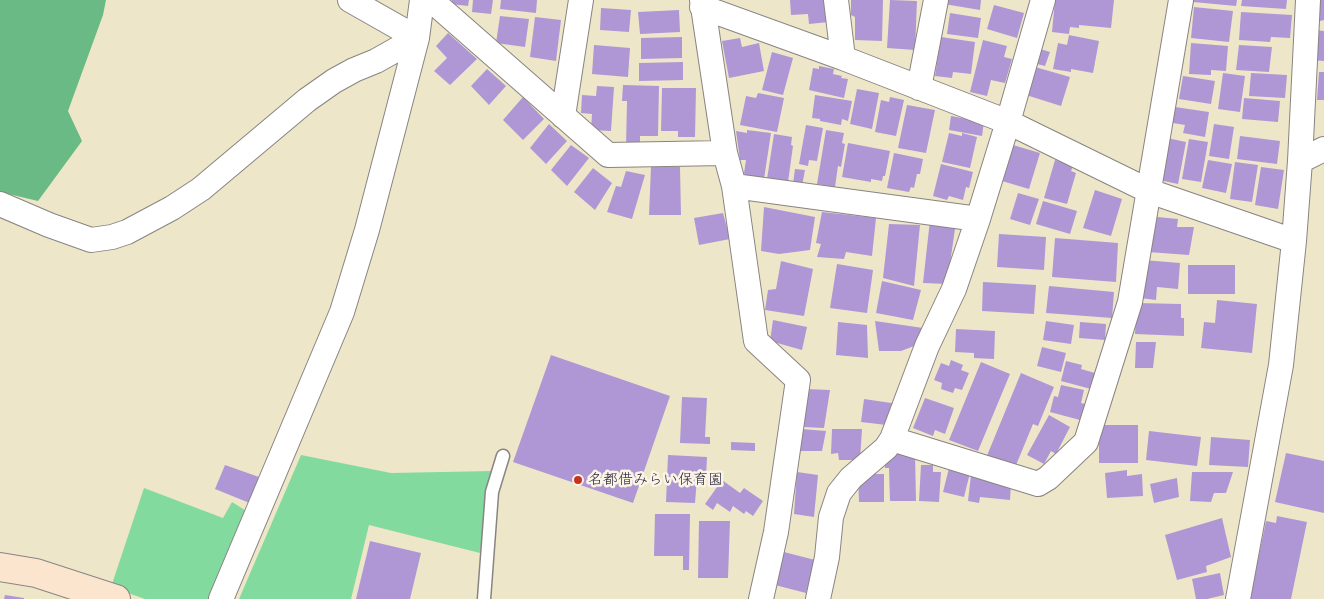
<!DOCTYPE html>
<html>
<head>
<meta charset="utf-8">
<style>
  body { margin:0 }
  canvas { display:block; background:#eee6c8 }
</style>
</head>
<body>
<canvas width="1324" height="599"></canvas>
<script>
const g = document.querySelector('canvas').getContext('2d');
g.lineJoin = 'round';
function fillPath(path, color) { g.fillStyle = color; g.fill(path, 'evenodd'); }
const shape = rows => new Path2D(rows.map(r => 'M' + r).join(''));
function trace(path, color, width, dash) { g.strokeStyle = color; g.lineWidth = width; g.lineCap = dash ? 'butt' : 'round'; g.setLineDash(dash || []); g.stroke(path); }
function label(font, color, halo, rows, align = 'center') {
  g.font = font + ' Delius,"Klee One",sans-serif'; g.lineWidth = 5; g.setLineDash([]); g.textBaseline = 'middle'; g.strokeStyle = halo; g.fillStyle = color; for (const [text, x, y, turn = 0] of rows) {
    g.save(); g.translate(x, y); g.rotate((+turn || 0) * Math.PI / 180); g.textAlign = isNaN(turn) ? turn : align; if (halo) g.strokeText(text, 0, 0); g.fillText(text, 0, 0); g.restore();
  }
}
const green = shape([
  [301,455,391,473,493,471,480,553,369,525,351,599,239,599],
  [144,488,223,518,232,502,248,512,213,599,145,599,111,587]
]);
const forest = shape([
  [0,0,106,0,103,15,68,111,82,141,38,201,0,192]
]);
const building = shape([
  [452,0,469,0,468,6,451,4],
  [473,0,493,0,491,14,472,12],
  [501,0,537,0,536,13,500,9],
  [790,0,827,0,829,22,809,24,808,14,791,15],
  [851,0,883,0,882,41,855,40,855,17,851,15],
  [890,0,917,1,915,50,887,48],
  [945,0,981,0,980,10,944,4],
  [1055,0,1114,0,1111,28,1079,25,1079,28,1070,27,1069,34,1052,32],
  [1193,0,1237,0,1236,6,1193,2],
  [1242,0,1287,0,1286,9,1241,6],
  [1315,0,1324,0,1324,20,1320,21],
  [994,5,1024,13,1017,38,987,29],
  [1194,7,1233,11,1229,42,1191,38],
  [601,8,631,10,629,32,600,30],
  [679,10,680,32,640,34,638,12],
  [1241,12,1292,15,1290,38,1271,37,1270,42,1239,40],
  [950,13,981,18,978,38,947,34],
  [500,16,529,19,525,47,496,43],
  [535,17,561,20,556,61,530,57],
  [1315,30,1324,31,1324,61,1312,60],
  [448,33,477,59,450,85,434,71,447,58,436,46],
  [1069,35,1099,41,1093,73,1071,69,1071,72,1053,69,1058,43,1067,45],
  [682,37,682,58,641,59,641,38],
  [941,37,975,42,971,74,953,72,952,78,935,76],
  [740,38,742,47,759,43,764,71,729,78,722,41],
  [983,40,1007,46,1004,57,1012,59,1005,83,991,80,987,96,970,92],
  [1191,43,1228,46,1226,71,1211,70,1211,75,1189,74],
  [594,45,630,48,628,77,592,74],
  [1239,45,1272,47,1269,72,1236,70],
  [1037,48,1050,52,1045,66,1033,63],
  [772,52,793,58,783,95,762,90],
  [683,62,683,80,639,81,639,63],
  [819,66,834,69,833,74,842,76,841,78,848,79,844,98,809,90,813,68,819,69],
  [1035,67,1070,77,1061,106,1026,95],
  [487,69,506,86,489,105,471,86],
  [1319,72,1324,72,1324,100,1317,100],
  [1223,73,1245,76,1240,112,1218,109],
  [1251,73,1287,75,1285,98,1249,96],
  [1183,76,1215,81,1211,104,1179,99],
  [623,85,659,86,658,136,640,136,640,146,626,146,627,101,622,101],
  [597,86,614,87,611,131,591,130,592,114,581,113,582,95,596,96],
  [662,88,696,88,695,137,678,137,678,131,661,131],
  [857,89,879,93,872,129,850,124],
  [758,93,784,98,777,132,740,125,746,96,756,98],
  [815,95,852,101,848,121,842,119,841,125,820,121,820,119,812,118],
  [523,97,544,119,523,140,503,120],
  [890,97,904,100,896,136,875,132,881,100,889,102],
  [1244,98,1280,101,1278,122,1242,119],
  [907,105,935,110,926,153,898,148],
  [1175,107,1209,112,1205,137,1183,133,1185,125,1173,123],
  [951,116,984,122,982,136,949,130],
  [549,124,567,141,546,164,530,148],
  [1214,124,1234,127,1229,159,1209,156],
  [806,125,823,128,817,161,809,160,808,166,799,164],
  [747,130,771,133,764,179,746,176,744,173,746,160,740,160,736,131,747,133],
  [826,130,844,133,842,143,845,144,841,167,838,166,835,187,817,184],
  [949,133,962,136,962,133,977,137,970,168,942,162],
  [774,134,792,137,791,145,793,146,788,182,767,179],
  [1240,136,1280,141,1277,164,1237,159],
  [1167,138,1186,142,1178,184,1159,180],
  [1189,139,1208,142,1201,182,1182,179],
  [848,143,890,151,885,176,883,176,882,181,871,179,871,182,842,177],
  [571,145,589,158,567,186,551,170],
  [1013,145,1040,153,1029,189,1002,181],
  [894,153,923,159,920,174,917,174,914,188,911,187,909,192,887,188],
  [1055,160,1073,166,1071,171,1076,173,1067,204,1044,198],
  [1208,160,1232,164,1226,193,1202,188],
  [1235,162,1258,165,1252,202,1230,199],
  [941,164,973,172,969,188,966,187,963,200,949,196,947,200,933,196],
  [651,167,680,167,681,215,649,215],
  [1261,167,1284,170,1278,209,1255,205],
  [593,168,612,183,595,210,574,192],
  [795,169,805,170,802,186,793,184],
  [626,171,645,175,632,219,607,212,616,186,621,187],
  [1095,190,1122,199,1111,236,1083,228],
  [1018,193,1039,199,1030,225,1010,219],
  [1043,201,1077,211,1070,234,1036,224],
  [764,207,815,217,810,250,779,254,761,251],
  [822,212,876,218,872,256,846,252,844,259,817,257,821,244,816,243],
  [723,213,730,239,699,245,694,218],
  [1157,217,1178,219,1177,227,1194,227,1189,255,1148,252],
  [930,220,956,222,947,284,923,283],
  [889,224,920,225,914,286,883,278],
  [999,234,1046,237,1044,270,997,267],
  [1055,238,1118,243,1116,282,1052,277],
  [1143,260,1180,263,1178,289,1157,287,1156,300,1140,298],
  [781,261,813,269,804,316,765,310,768,290,776,289],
  [837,264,873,270,867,313,830,308],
  [1188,265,1235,265,1235,294,1188,294],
  [882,281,921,290,913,320,876,313],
  [983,282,1036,285,1034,314,982,311],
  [1049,286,1114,292,1112,318,1046,313],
  [1217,300,1257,304,1252,353,1201,348,1204,322,1215,323],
  [1137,303,1181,304,1181,318,1184,318,1184,336,1135,334],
  [773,320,807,327,802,350,770,341],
  [875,321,923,328,922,343,901,351,879,351],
  [1046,321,1074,325,1071,344,1043,340],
  [838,322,867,325,868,358,836,355],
  [1080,322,1106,324,1105,340,1079,338],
  [956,329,995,331,994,359,974,358,974,353,955,352],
  [1136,342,1156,342,1153,368,1135,368],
  [1042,347,1066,353,1061,372,1037,366],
  [551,355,670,396,633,503,513,462],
  [951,360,963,365,961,370,969,373,962,390,955,388,953,393,941,389,942,383,934,380,941,363,949,366],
  [1066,361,1082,365,1081,369,1095,373,1091,389,1061,381],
  [981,362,1010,374,978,451,949,440],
  [1021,373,1054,387,1038,426,1033,424,1014,470,986,458],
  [1061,385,1084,390,1081,403,1085,404,1080,420,1050,412,1054,396,1058,397],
  [806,389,830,390,824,428,804,427],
  [682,397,707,398,705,437,710,437,710,444,680,443],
  [925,398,954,408,945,434,935,430,933,436,913,428],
  [864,399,898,404,895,426,861,422],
  [1049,415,1070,427,1056,454,1051,451,1044,464,1027,455],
  [1099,425,1138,425,1138,463,1099,463],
  [801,429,826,431,822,451,798,451],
  [832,429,862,429,860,460,839,460,838,453,831,454],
  [1149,431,1201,437,1197,466,1146,460],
  [1211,437,1250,440,1248,467,1209,465],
  [731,442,755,443,755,451,731,450],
  [884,453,915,453,916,501,890,501,889,468,885,468],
  [1286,453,1324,461,1324,513,1275,502],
  [668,455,707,457,706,478,697,478,695,503,666,502],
  [225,465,259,477,252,504,215,489],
  [921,465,933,465,933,472,941,472,939,502,919,501],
  [949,468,970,473,964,497,943,492],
  [1127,470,1127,476,1142,474,1143,496,1107,498,1105,473],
  [797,472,818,475,814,517,794,514],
  [1192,472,1233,472,1226,493,1214,493,1211,502,1190,501],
  [858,474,884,474,884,502,859,502],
  [971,475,1011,484,1010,500,980,497,979,503,968,501],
  [1177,478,1179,497,1154,503,1150,484],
  [722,480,740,493,744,488,763,501,753,516,746,511,744,514,733,506,730,512,717,503,713,510,705,504],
  [655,514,690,514,689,570,683,570,683,556,654,556],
  [1277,516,1307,522,1291,599,1250,599,1266,521,1276,523],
  [1222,518,1231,557,1206,566,1207,572,1177,580,1165,535],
  [699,521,730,521,728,578,698,578],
  [370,541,421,553,410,599,356,599],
  [784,552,815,560,806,593,775,585],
  [1220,573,1224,595,1207,599,1196,599,1192,579],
  [5,595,24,598,24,599,4,599]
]);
const lane = shape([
  [484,599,492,492,503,456]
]);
const street = shape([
  [350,0,417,38],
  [431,0,608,155,725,153],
  [702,0,725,153,734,186,756,341,798,380,776,532,761,599],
  [836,0,843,58],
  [702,7,843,58,1008,122,1149,191,1294,241],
  [919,88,936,0],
  [563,116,581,0],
  [1300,161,1308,0],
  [734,186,978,219],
  [0,204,49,225,91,240,112,237,127,232,172,208,201,189,307,100,334,81,354,70,376,61,417,38],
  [892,439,1038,484,1048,478,1086,442,1130,302,1181,0],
  [221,599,342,312,367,230,417,38,422,0],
  [818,599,827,557,831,517,839,493,851,478,886,448,892,439,927,346,954,289,978,219,1008,122,1043,0],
  [1238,599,1281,365,1294,241,1300,161,1324,149]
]);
const secondary = shape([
  [0,567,36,573,116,599]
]);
const markers = [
  [578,480,5,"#c8321e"]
];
const poiNames = [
  ["名都借みらい保育園",588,480]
];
fillPath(green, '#83da9e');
fillPath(forest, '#6aba85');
fillPath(building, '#af97d6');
trace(lane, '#888482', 15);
trace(street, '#888482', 26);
trace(secondary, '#888482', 30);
trace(lane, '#fff', 12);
trace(street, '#fff', 24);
trace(secondary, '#fce5cf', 28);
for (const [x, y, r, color] of markers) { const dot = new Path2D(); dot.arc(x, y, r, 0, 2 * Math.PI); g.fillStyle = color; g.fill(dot); trace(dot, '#fcf5e5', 2); }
label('15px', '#22223b', '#fcf5e5', poiNames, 'left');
</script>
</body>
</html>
